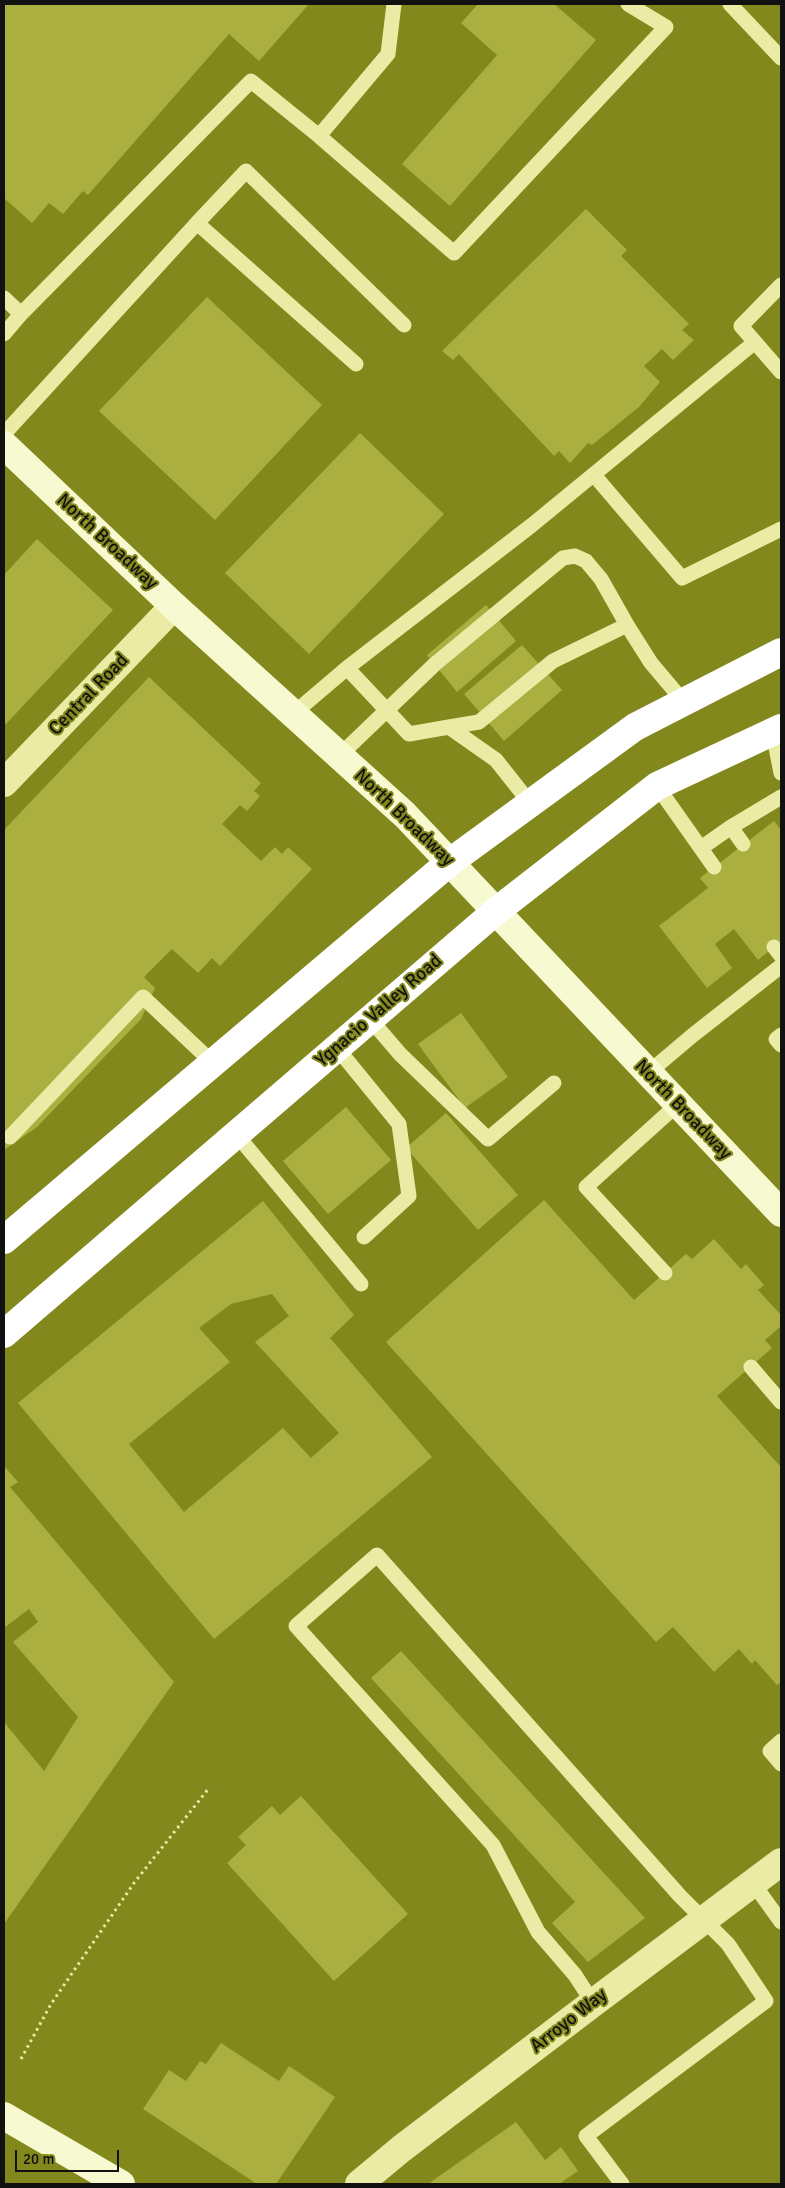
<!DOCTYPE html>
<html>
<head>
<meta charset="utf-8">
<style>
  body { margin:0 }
  #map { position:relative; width:785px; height:2188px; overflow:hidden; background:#83881c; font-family:Signika,sans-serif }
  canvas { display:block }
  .frame { position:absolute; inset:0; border:5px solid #111; pointer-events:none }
  .scale { position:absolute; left:15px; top:2150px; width:104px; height:22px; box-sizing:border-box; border:2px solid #111; border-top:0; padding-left:6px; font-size:15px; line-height:18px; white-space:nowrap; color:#111; -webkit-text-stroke:4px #83881c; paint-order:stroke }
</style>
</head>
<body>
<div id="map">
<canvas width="785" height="2188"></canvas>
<div class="frame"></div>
<div class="scale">20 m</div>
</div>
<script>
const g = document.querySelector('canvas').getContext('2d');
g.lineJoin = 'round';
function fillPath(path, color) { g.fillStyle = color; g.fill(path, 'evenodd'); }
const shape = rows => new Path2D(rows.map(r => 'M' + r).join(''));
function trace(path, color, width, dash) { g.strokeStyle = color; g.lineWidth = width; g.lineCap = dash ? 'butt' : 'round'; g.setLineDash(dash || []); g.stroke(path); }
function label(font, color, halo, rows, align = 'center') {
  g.font = font + ' Signika,sans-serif'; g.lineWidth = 4; g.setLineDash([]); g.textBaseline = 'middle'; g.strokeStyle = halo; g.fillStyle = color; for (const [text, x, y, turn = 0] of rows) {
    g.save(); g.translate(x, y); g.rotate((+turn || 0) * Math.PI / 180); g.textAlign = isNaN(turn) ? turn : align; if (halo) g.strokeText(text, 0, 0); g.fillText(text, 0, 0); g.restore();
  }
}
const building = shape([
  [4,4,309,4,259,61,229,34,88,195,83,191,63,214,49,203,32,223,4,198],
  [478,4,554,4,596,40,450,206,402,164,497,55,461,23],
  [586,209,627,250,621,256,689,324,682,330,694,340,673,360,662,349,644,366,660,382,639,407,592,445,588,443,570,463,559,451,554,456,459,354,453,360,442,351],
  [207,297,322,405,215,520,99,411],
  [360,433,444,514,309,654,225,573],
  [37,539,113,610,6,724,4,722,4,575],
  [486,605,516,641,457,692,427,655],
  [522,645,562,690,504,741,464,694],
  [149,677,261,783,254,791,260,796,247,811,240,805,222,824,261,861,275,847,282,854,288,847,312,869,220,966,212,958,198,973,172,949,144,977,155,988,141,1019,37,1127,4,1150,4,830],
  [774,821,781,830,781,941,758,960,734,929,715,944,732,968,707,988,659,926,708,888,700,878],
  [461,1013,508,1077,465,1108,418,1044],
  [346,1107,391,1160,328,1214,283,1161],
  [446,1113,518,1195,478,1230,406,1148],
  [544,1200,634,1300,686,1254,692,1259,714,1239,741,1269,746,1264,764,1285,758,1290,781,1315,781,1326,765,1340,772,1348,717,1396,781,1467,781,1682,777,1685,755,1660,752,1664,739,1649,714,1672,673,1627,656,1642,386,1342],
  [263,1201,354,1315,330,1338,432,1457,214,1639,18,1403],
  [272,1294,289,1316,255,1342,339,1433,311,1458,283,1428,184,1512,129,1444,230,1362,199,1328,231,1304],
  [4,1466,18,1482,10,1487,174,1682,4,1924,4,1722,44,1771,78,1717,13,1642,38,1622,29,1609,4,1628],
  [401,1651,645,1918,588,1962,552,1923,575,1902,371,1678],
  [301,1796,408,1914,334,1981,227,1863,246,1845,238,1837,272,1806,280,1815],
  [221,2043,279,2081,289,2066,335,2097,276,2184,257,2184,143,2109,169,2070,186,2081,200,2061,206,2064],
  [516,2122,545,2160,561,2147,578,2171,559,2184,428,2184]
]);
const path = shape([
  [21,2059,51,2004,134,1883,209,1788]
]);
const lane = shape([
  [730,4,781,58],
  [319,136,388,54,394,4],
  [781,285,741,326,781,372],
  [4,298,21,314,4,334],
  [21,314,251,81,319,136,454,253,666,27,628,4],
  [356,364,197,223,246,171,404,325],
  [4,434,197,223],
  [594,475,682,578,781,529],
  [347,668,409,734,449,727,496,760,530,803],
  [293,714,347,668,532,525,755,342],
  [449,727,479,722,553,661,627,625,651,663,684,702],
  [773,732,781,773],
  [339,756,435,664,563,558,575,556,586,561,601,579,627,625],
  [657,786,714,867],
  [731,827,743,844],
  [701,848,731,827,781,797],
  [774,947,781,956],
  [370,1019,400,1054,488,1139,554,1083],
  [781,1035,776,1039,781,1045],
  [337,1048,399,1124,409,1196,364,1237],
  [648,1073,693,1035,781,966],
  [236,1134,361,1284],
  [10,1137,143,997,213,1063],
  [665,1273,586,1187,678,1104],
  [751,1367,781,1402],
  [781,1741,770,1751,781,1764],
  [753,1883,781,1922],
  [593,2003,575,1975,538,1932,493,1845,296,1626,377,1555,680,1896,728,1944,766,2001,586,2136,622,2184]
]);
const street = shape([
  [4,783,174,606],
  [359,2184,401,2149,593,2003,781,1862]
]);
const secondary = shape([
  [4,445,174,606,405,815,781,1213],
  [4,2116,121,2184]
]);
const highway = shape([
  [4,1240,450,862,635,727,781,652],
  [4,1334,495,912,657,786,781,728]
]);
const streetNames = [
  ["North Broadway",107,542,43],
  ["Central Road",89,695,-46],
  ["North Broadway",404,818,44],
  ["Ygnacio Valley Road",379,1011,-41],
  ["North Broadway",683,1110,46],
  ["Arroyo Way",569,2021,-38]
];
fillPath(building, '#abaf40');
trace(path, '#eaeca5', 3, [2.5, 4]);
trace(lane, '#eaeca5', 15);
trace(street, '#eaeca5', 28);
trace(secondary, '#f7f9d1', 28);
trace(highway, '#fff', 28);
label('19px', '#111', '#83881c', streetNames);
</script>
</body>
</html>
